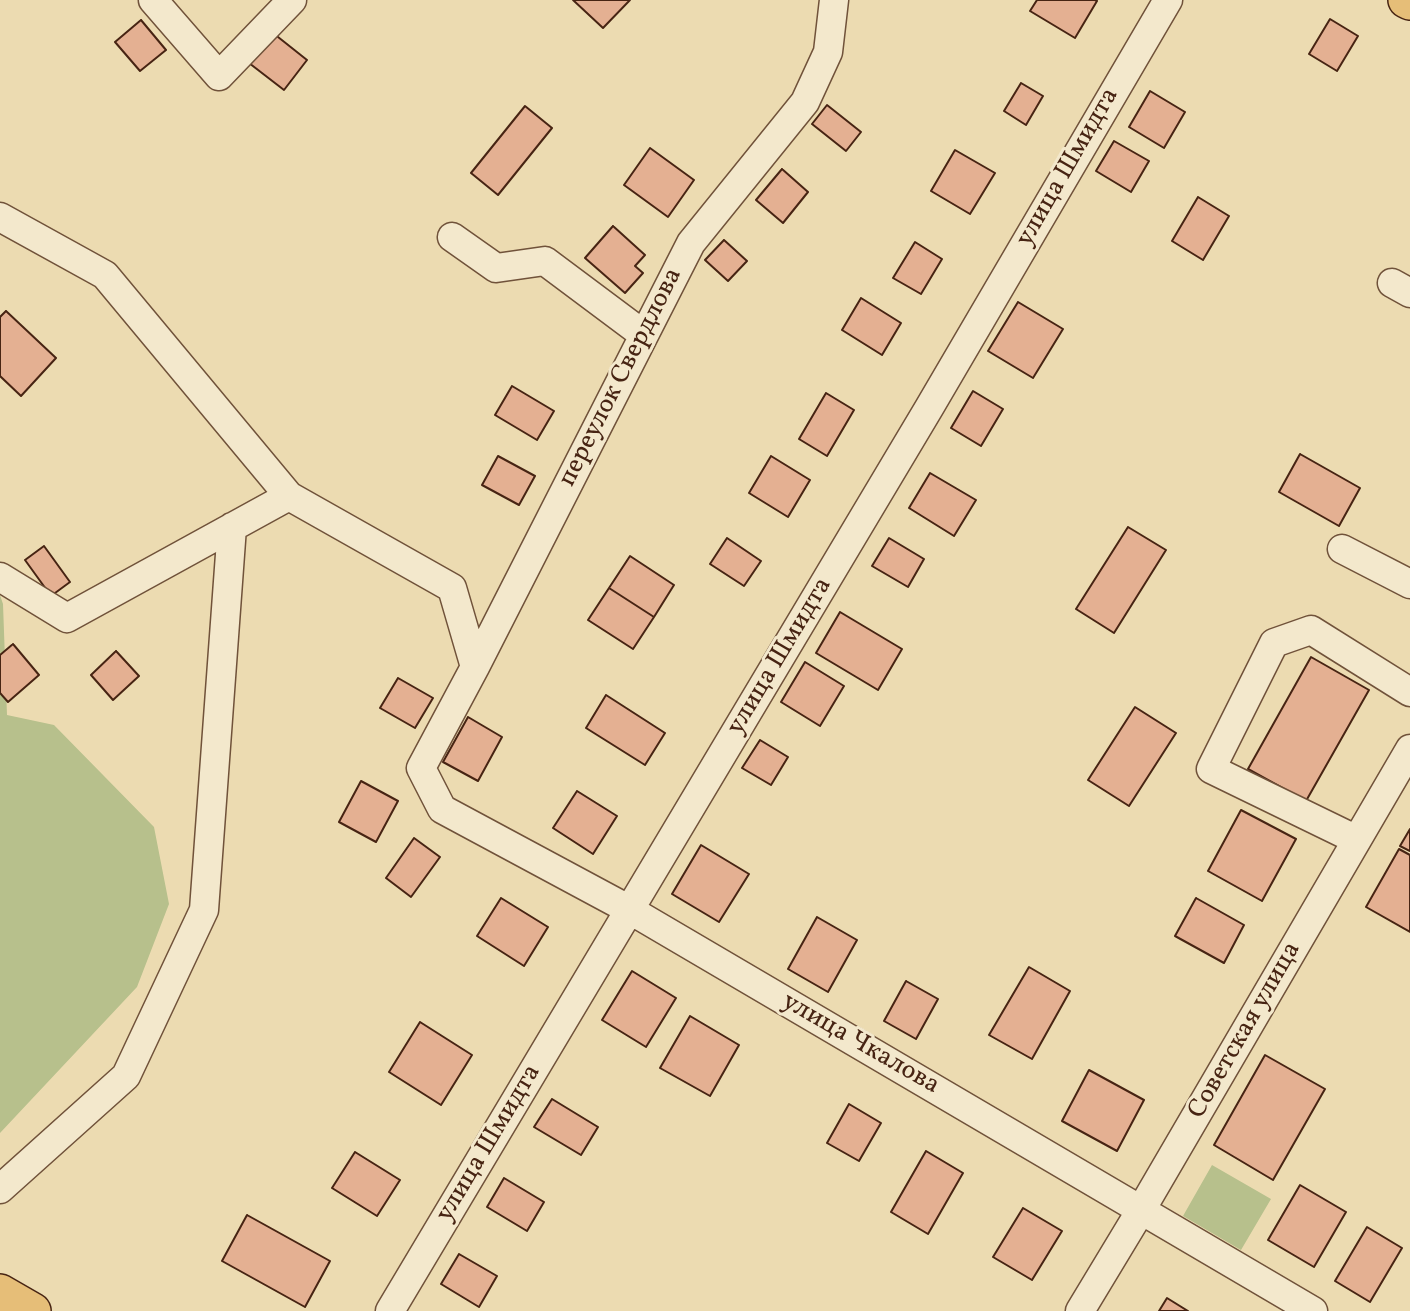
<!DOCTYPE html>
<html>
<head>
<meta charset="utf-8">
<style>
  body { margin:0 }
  canvas { display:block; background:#ecdbb1 }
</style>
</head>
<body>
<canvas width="1410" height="1311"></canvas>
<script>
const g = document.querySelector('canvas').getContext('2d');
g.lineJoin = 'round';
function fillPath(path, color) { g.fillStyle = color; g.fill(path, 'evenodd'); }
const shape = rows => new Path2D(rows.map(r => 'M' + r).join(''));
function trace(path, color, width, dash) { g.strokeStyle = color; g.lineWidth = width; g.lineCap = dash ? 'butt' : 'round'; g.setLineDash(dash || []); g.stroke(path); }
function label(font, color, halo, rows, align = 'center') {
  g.font = font + ' Vollkorn,serif'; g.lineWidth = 6; g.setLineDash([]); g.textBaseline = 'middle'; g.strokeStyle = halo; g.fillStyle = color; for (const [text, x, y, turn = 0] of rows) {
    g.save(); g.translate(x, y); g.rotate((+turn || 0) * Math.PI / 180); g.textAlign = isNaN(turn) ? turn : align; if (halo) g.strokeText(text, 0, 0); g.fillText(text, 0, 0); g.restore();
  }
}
const green = shape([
  [0,595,3,604,7,715,54,725,154,827,169,904,137,987,0,1133],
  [1212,1165,1271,1199,1241,1250,1183,1216]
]);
const building = shape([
  [573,0,630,0,603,28,573,0],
  [1037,0,1095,0,1097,1,1075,38,1030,11,1037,0],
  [1330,19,1358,36,1337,71,1309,54,1330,19],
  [141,20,166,50,140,71,115,42,141,20],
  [273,33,307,60,284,90,249,63,273,33],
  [1021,83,1043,96,1026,125,1004,111,1021,83],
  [1150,91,1185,112,1164,148,1129,127,1150,91],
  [827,105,861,132,846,151,812,124,827,105],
  [525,106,552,128,498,195,471,173,525,106],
  [1114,141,1149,161,1131,192,1096,171,1114,141],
  [650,148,694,180,668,217,624,185,650,148],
  [955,150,995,173,970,214,931,191,955,150],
  [782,169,808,192,783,223,756,200,782,169],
  [1198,197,1229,216,1203,260,1172,241,1198,197],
  [613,226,645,255,635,266,643,273,625,293,585,258,613,226],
  [724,240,747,261,728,281,705,260,724,240],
  [915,242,942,259,921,294,893,278,915,242],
  [861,298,901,323,882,355,842,330,861,298],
  [1018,302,1063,329,1033,378,988,351,1018,302],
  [6,311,56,358,21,396,0,376,0,317,6,311],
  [512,386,554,411,537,440,495,415,512,386],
  [973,391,1003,409,981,446,951,428,973,391],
  [826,393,854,410,827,456,799,439,826,393],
  [1300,454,1360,488,1339,526,1279,492,1300,454],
  [498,456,535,476,519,505,482,485,498,456],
  [771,456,810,480,788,517,749,493,771,456],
  [930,473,976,500,954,536,909,508,930,473],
  [1128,527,1166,550,1114,633,1076,609,1128,527],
  [727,538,761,561,744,586,710,564,727,538],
  [889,538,924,559,908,587,872,566,889,538],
  [44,546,70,582,51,596,25,560,44,546],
  [630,556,674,585,654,617,609,588,630,556],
  [609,588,654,617,633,649,588,620,609,588],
  [840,612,902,649,878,690,816,653,840,612],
  [13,644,39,675,8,702,0,693,0,655,13,644],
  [116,651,139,676,113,700,91,675,116,651],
  [1311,657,1369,690,1306,801,1248,769,1311,657],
  [805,662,844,686,820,726,781,702,805,662],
  [398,678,433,698,415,728,380,708,398,678],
  [606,695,665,733,645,765,586,728,606,695],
  [1135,707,1176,733,1129,806,1088,780,1135,707],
  [468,717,502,737,478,781,443,762,468,717],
  [760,740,788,757,771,785,742,768,760,740],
  [361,781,398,801,376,842,339,822,361,781],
  [577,791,617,816,593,854,553,828,577,791],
  [1241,810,1296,839,1262,901,1208,871,1241,810],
  [1410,829,1410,851,1400,846,1410,829],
  [414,838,440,857,411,897,386,878,414,838],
  [701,845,749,874,719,922,672,894,701,845],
  [1399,849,1410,855,1410,932,1366,907,1399,849],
  [501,898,548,927,524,966,477,936,501,898],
  [1196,898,1244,925,1224,963,1175,936,1196,898],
  [817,917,857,940,828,992,788,969,817,917],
  [1029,967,1070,991,1032,1059,989,1035,1029,967],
  [632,971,676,998,646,1047,602,1020,632,971],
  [906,981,938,999,916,1039,884,1021,906,981],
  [690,1016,739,1045,710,1096,660,1068,690,1016],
  [420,1022,472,1055,441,1105,389,1072,420,1022],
  [1265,1055,1325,1089,1273,1180,1214,1145,1265,1055],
  [1089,1070,1144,1100,1117,1151,1062,1121,1089,1070],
  [552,1099,598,1127,581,1155,534,1127,552,1099],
  [849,1104,881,1123,859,1161,827,1143,849,1104],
  [926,1151,963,1173,928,1234,891,1212,926,1151],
  [355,1152,400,1180,377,1216,332,1188,355,1152],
  [504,1178,544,1202,527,1231,487,1207,504,1178],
  [1300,1185,1346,1212,1314,1267,1268,1240,1300,1185],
  [1023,1208,1062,1231,1032,1280,993,1257,1023,1208],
  [247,1215,330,1261,305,1307,222,1261,247,1215],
  [1367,1227,1402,1248,1370,1302,1335,1281,1367,1227],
  [459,1254,497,1276,479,1307,441,1284,459,1254],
  [1167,1298,1188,1311,1159,1311,1167,1298]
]);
const minor = shape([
  [153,0,219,76,292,0],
  [834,0,828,52,805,102,691,243,475,667,421,768,442,809,630,910,1313,1311],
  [0,217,105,275,289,496,452,588,475,667],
  [452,237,496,268,545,261,644,335],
  [1392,283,1410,293],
  [1342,549,1410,584],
  [0,577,67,618,289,496],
  [1357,840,1211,769,1274,643,1311,630,1410,692],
  [0,1189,126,1076,204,910,232,527],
  [390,1311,929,408,1168,0],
  [1080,1311,1141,1210,1410,749]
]);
const major = shape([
  [1406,0,1410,2],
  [0,1292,33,1311]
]);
const streetNames = [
  ["улица Шмидта",1069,168,-60],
  ["переулок Свердлова",622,378,-63],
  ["улица Шмидта",781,657,-59],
  ["Советская улица",1246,1031,-60],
  ["улица Чкалова",860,1045,30],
  ["улица Шмидта",490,1144,-59]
];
fillPath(green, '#b7c08c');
fillPath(building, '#e4b092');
trace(building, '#472413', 2);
trace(minor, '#70523a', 31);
trace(major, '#472413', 38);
trace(minor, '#f3e8cc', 28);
trace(major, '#e6be78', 35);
label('26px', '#472413', '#f3e8cc', streetNames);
</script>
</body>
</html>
